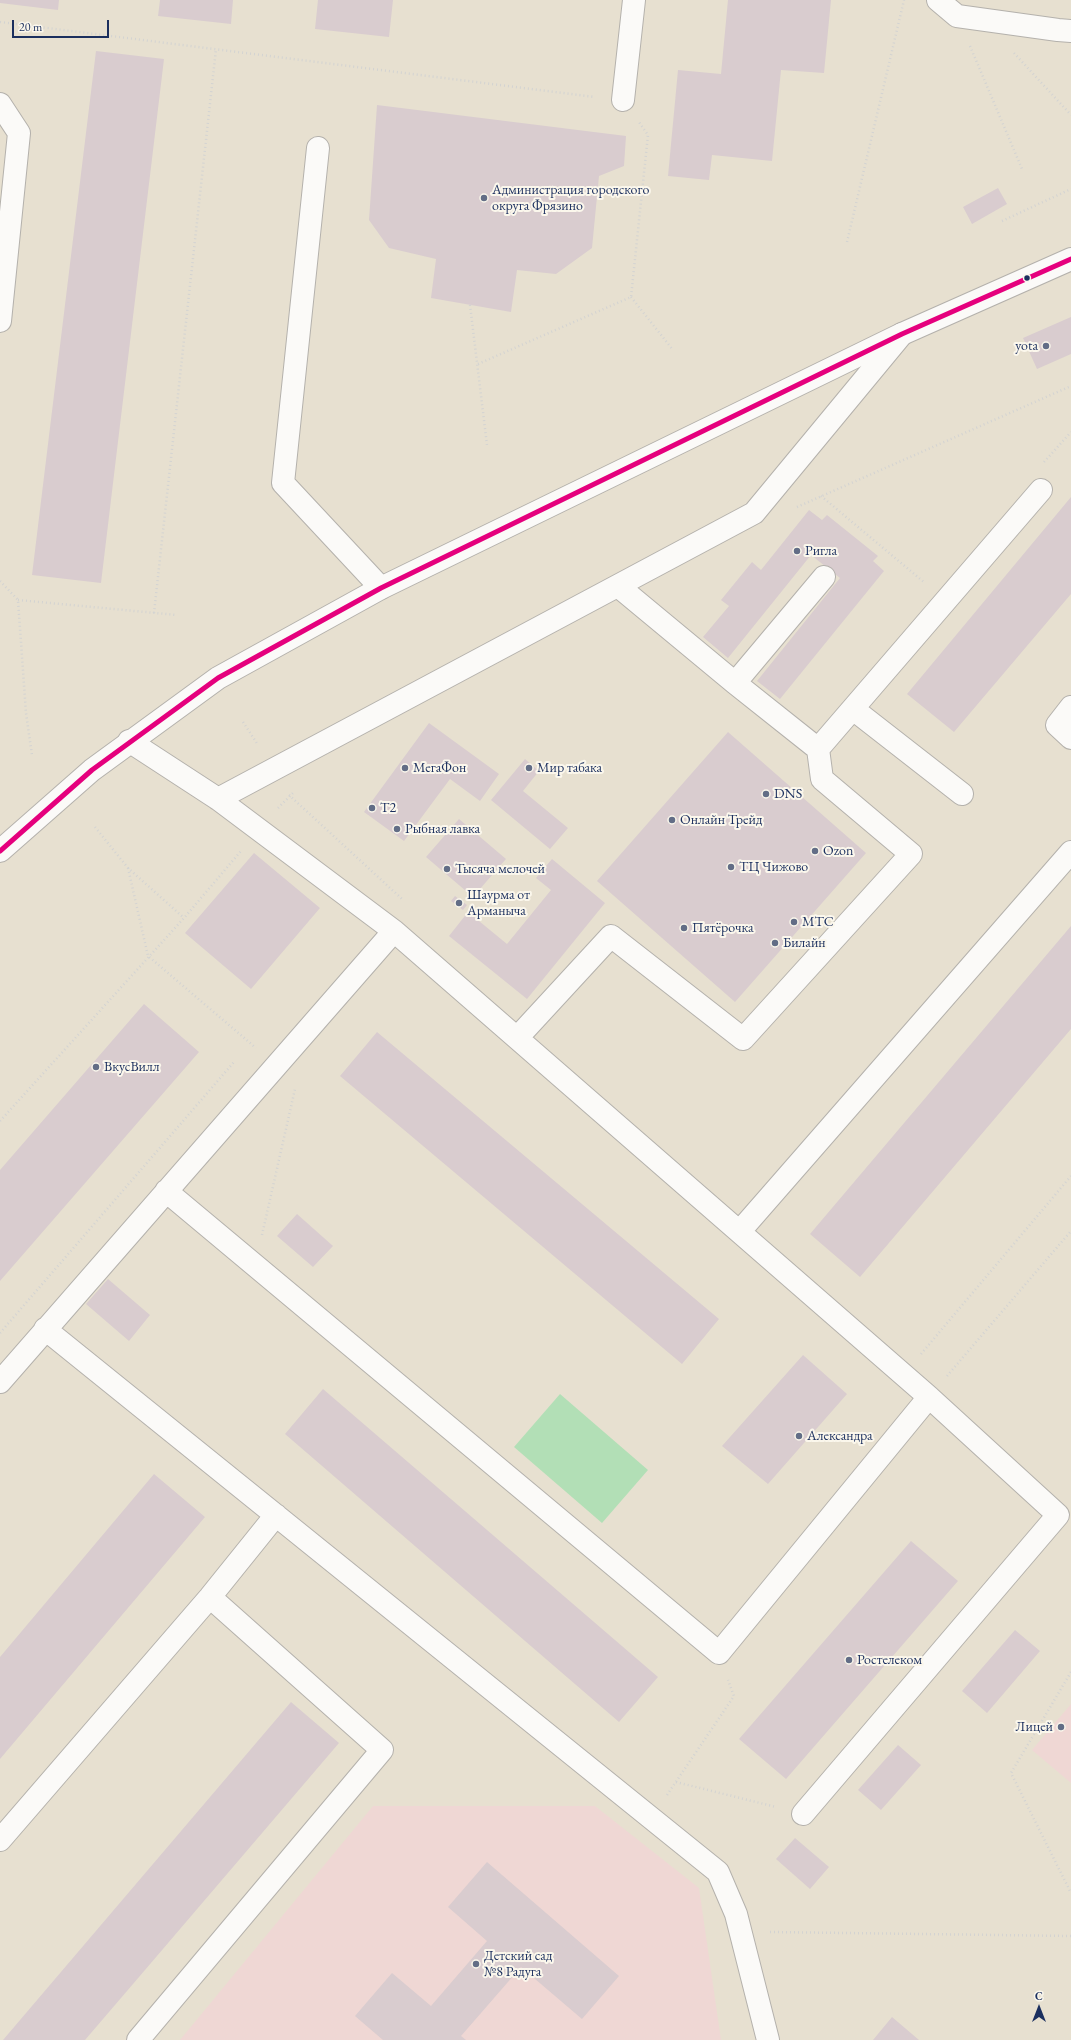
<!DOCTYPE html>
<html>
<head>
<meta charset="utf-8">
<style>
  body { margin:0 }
  #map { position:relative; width:1071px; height:2040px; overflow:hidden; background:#e7e0d0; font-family:"EB Garamond",serif }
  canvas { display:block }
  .north { position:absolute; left:1019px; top:1988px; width:40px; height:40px; -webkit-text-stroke:3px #fbf7ec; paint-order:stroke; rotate:0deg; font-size:11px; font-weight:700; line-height:16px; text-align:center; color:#1b2f5e }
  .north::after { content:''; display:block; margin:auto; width:14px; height:18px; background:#1b2f5e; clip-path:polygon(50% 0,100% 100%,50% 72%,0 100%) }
  .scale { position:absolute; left:12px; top:20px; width:97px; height:18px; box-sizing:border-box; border:2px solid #1b2f5e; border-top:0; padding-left:5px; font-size:12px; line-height:14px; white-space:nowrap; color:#1b2f5e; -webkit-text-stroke:3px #fbf7ec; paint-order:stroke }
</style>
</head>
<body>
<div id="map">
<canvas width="1071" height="2040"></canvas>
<div class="north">С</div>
<div class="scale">20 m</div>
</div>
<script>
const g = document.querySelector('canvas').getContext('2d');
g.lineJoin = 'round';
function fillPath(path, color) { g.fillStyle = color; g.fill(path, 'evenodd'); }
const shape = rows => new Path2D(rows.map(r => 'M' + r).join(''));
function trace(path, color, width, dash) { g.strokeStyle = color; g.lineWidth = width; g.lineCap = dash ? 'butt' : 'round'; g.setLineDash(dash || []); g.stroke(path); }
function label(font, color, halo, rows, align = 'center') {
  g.font = font + ' "EB Garamond",serif'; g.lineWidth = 4; g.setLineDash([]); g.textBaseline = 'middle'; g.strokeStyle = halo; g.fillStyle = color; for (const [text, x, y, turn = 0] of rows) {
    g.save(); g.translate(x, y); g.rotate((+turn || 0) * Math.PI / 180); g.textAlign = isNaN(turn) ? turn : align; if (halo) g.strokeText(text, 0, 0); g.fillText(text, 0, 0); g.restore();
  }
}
const built = shape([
  [1071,1704,1071,1783,1032,1750],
  [373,1806,595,1806,699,1888,721,2040,180,2040]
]);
const green = shape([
  [560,1394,648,1470,602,1523,514,1447]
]);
const building = shape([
  [0,0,59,0,58,10,0,3],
  [160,0,233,0,231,24,158,16],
  [318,0,393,0,389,37,315,29],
  [728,0,831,0,824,73,781,70,772,161,712,155,709,180,668,176,678,70,721,74],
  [96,51,164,59,101,583,32,575],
  [377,105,626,136,624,166,599,176,592,248,556,274,517,270,511,312,431,298,436,259,389,248,369,220],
  [998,188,1007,204,972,224,963,207],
  [1071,317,1071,354,1037,369,1023,338],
  [1071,497,1071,594,954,732,907,694],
  [809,510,822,520,827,515,878,556,873,561,884,571,780,699,757,681,840,578,811,555,728,658,703,637,729,606,721,600,752,562,761,570],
  [429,723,499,774,480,801,450,779,404,841,364,812],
  [728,732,866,853,735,1002,597,881],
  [525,759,539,771,523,791,568,828,550,849,491,800],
  [459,819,506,859,473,897,426,857],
  [254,853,320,908,251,989,185,933],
  [552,859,605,903,527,999,449,936,468,912,507,944,551,890,536,878],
  [455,896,467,905,463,910,451,901],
  [1071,926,1071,1029,860,1277,810,1234],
  [144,1004,199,1052,0,1281,0,1170],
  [377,1032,719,1319,682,1364,340,1076],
  [297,1214,333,1246,313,1267,277,1236],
  [108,1279,150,1315,129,1341,86,1304],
  [803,1355,847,1394,768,1484,722,1446],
  [323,1389,658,1677,619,1722,285,1434],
  [154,1474,205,1517,0,1759,0,1657],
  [911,1541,958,1581,786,1779,739,1739],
  [1015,1630,1040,1651,987,1713,962,1691],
  [291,1702,339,1743,145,1970,85,2040,3,2040],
  [898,1745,921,1765,881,1810,858,1790],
  [795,1838,829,1867,810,1889,776,1859],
  [487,1862,619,1976,582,2019,521,1967,461,2036,466,2040,383,2040,355,2016,392,1973,431,2006,487,1941,448,1907],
  [892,2017,919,2040,873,2040]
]);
const path = shape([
  [0,22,595,97],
  [970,46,1022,169],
  [1014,53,1071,115],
  [1002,221,1071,189],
  [847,242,904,0],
  [631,297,673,350],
  [470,305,487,445],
  [478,364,631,297,648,135,639,122],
  [1044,462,1071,432],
  [821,496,925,583],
  [797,507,1071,386],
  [0,581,18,600,26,713,32,755],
  [18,600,177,615],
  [154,613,216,49],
  [243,722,258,745],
  [289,795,402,899],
  [278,808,293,793],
  [95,827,128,868,184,918],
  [128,868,148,956,256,1048],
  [0,1121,184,918,241,851],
  [262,1235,295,1089],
  [0,1333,234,1062],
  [921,1354,1071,1176],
  [947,1376,1071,1231],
  [1071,1672,1011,1773,1071,1893],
  [676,1782,776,1807],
  [667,1795,734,1696,728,1680],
  [770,1932,1071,1936]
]);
const minor = shape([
  [938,0,957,16,1058,30,1071,31],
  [623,100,634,0],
  [0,104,19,133,0,321],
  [318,148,283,483,381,588],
  [618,586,735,683,818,749,1041,490],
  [735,683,824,577],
  [1071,707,1057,725,1071,738],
  [853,709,962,794],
  [129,741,218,799,394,931,929,1397,1058,1515,803,1814],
  [218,799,754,513,902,334],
  [517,1038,611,936,743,1039,911,854,822,779,818,749],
  [166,1191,719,1653,929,1397],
  [740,1231,1071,852],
  [45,1329,718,1872,736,1914,768,2040],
  [0,1382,394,931],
  [0,1840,210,1597,276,1515],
  [138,2040,382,1750,210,1597]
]);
const major = shape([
  [0,851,92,770,218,678,381,588,902,334,1071,259]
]);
const bus1 = shape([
  [0,851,92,770,218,678,381,588,902,334,1071,259]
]);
const markers = [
  [484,198,4,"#626d86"],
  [1027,278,3.5,"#1b2f5e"],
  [1046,346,4,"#626d86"],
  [797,551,4,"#626d86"],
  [405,768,4,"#626d86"],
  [529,768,4,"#626d86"],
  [766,794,4,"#626d86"],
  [372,808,4,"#626d86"],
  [672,820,4,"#626d86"],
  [397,829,4,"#626d86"],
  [815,851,4,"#626d86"],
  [731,867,4,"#626d86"],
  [447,869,4,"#626d86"],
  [459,903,4,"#626d86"],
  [794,922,4,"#626d86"],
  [684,928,4,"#626d86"],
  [775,943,4,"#626d86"],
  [96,1067,4,"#626d86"],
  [799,1436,4,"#626d86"],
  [849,1660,4,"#626d86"],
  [1061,1727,4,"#626d86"],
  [476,1964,4,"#626d86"]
];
const poiNames = [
  ["Администрация городского",492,190],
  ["округа Фрязино",492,206],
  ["yota",1038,346,"right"],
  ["Ригла",805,551],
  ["МегаФон",413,768],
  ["Мир табака",537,768],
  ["DNS",774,794],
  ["T2",380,808],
  ["Онлайн Трейд",680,820],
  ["Рыбная лавка",405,829],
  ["Ozon",823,851],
  ["ТЦ Чижово",739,867],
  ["Тысяча мелочей",455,869],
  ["Шаурма от",467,895],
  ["Арманыча",467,911],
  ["МТС",802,922],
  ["Пятёрочка",692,928],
  ["Билайн",783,943],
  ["ВкусВилл",104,1067],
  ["Александра",807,1436],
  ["Ростелеком",857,1660],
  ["Лицей",1053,1727,"right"],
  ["Детский сад",484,1956],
  ["№8 Радуга",484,1972]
];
fillPath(built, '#efd7d4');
fillPath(green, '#b2dfb6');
fillPath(building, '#d9cccf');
trace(minor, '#b4b1ac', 24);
trace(major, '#b4b1ac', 24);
trace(path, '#d3d3d2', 2.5, [1, 3]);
trace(minor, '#fbfaf8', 22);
trace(major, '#fbfaf8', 22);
trace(bus1, '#e5007d', 5);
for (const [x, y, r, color] of markers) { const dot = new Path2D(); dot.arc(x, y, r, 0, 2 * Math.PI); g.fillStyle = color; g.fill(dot); trace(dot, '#fbf7ec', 1.5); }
label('14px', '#1b2f5e', '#fbf7ec', poiNames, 'left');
</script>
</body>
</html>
